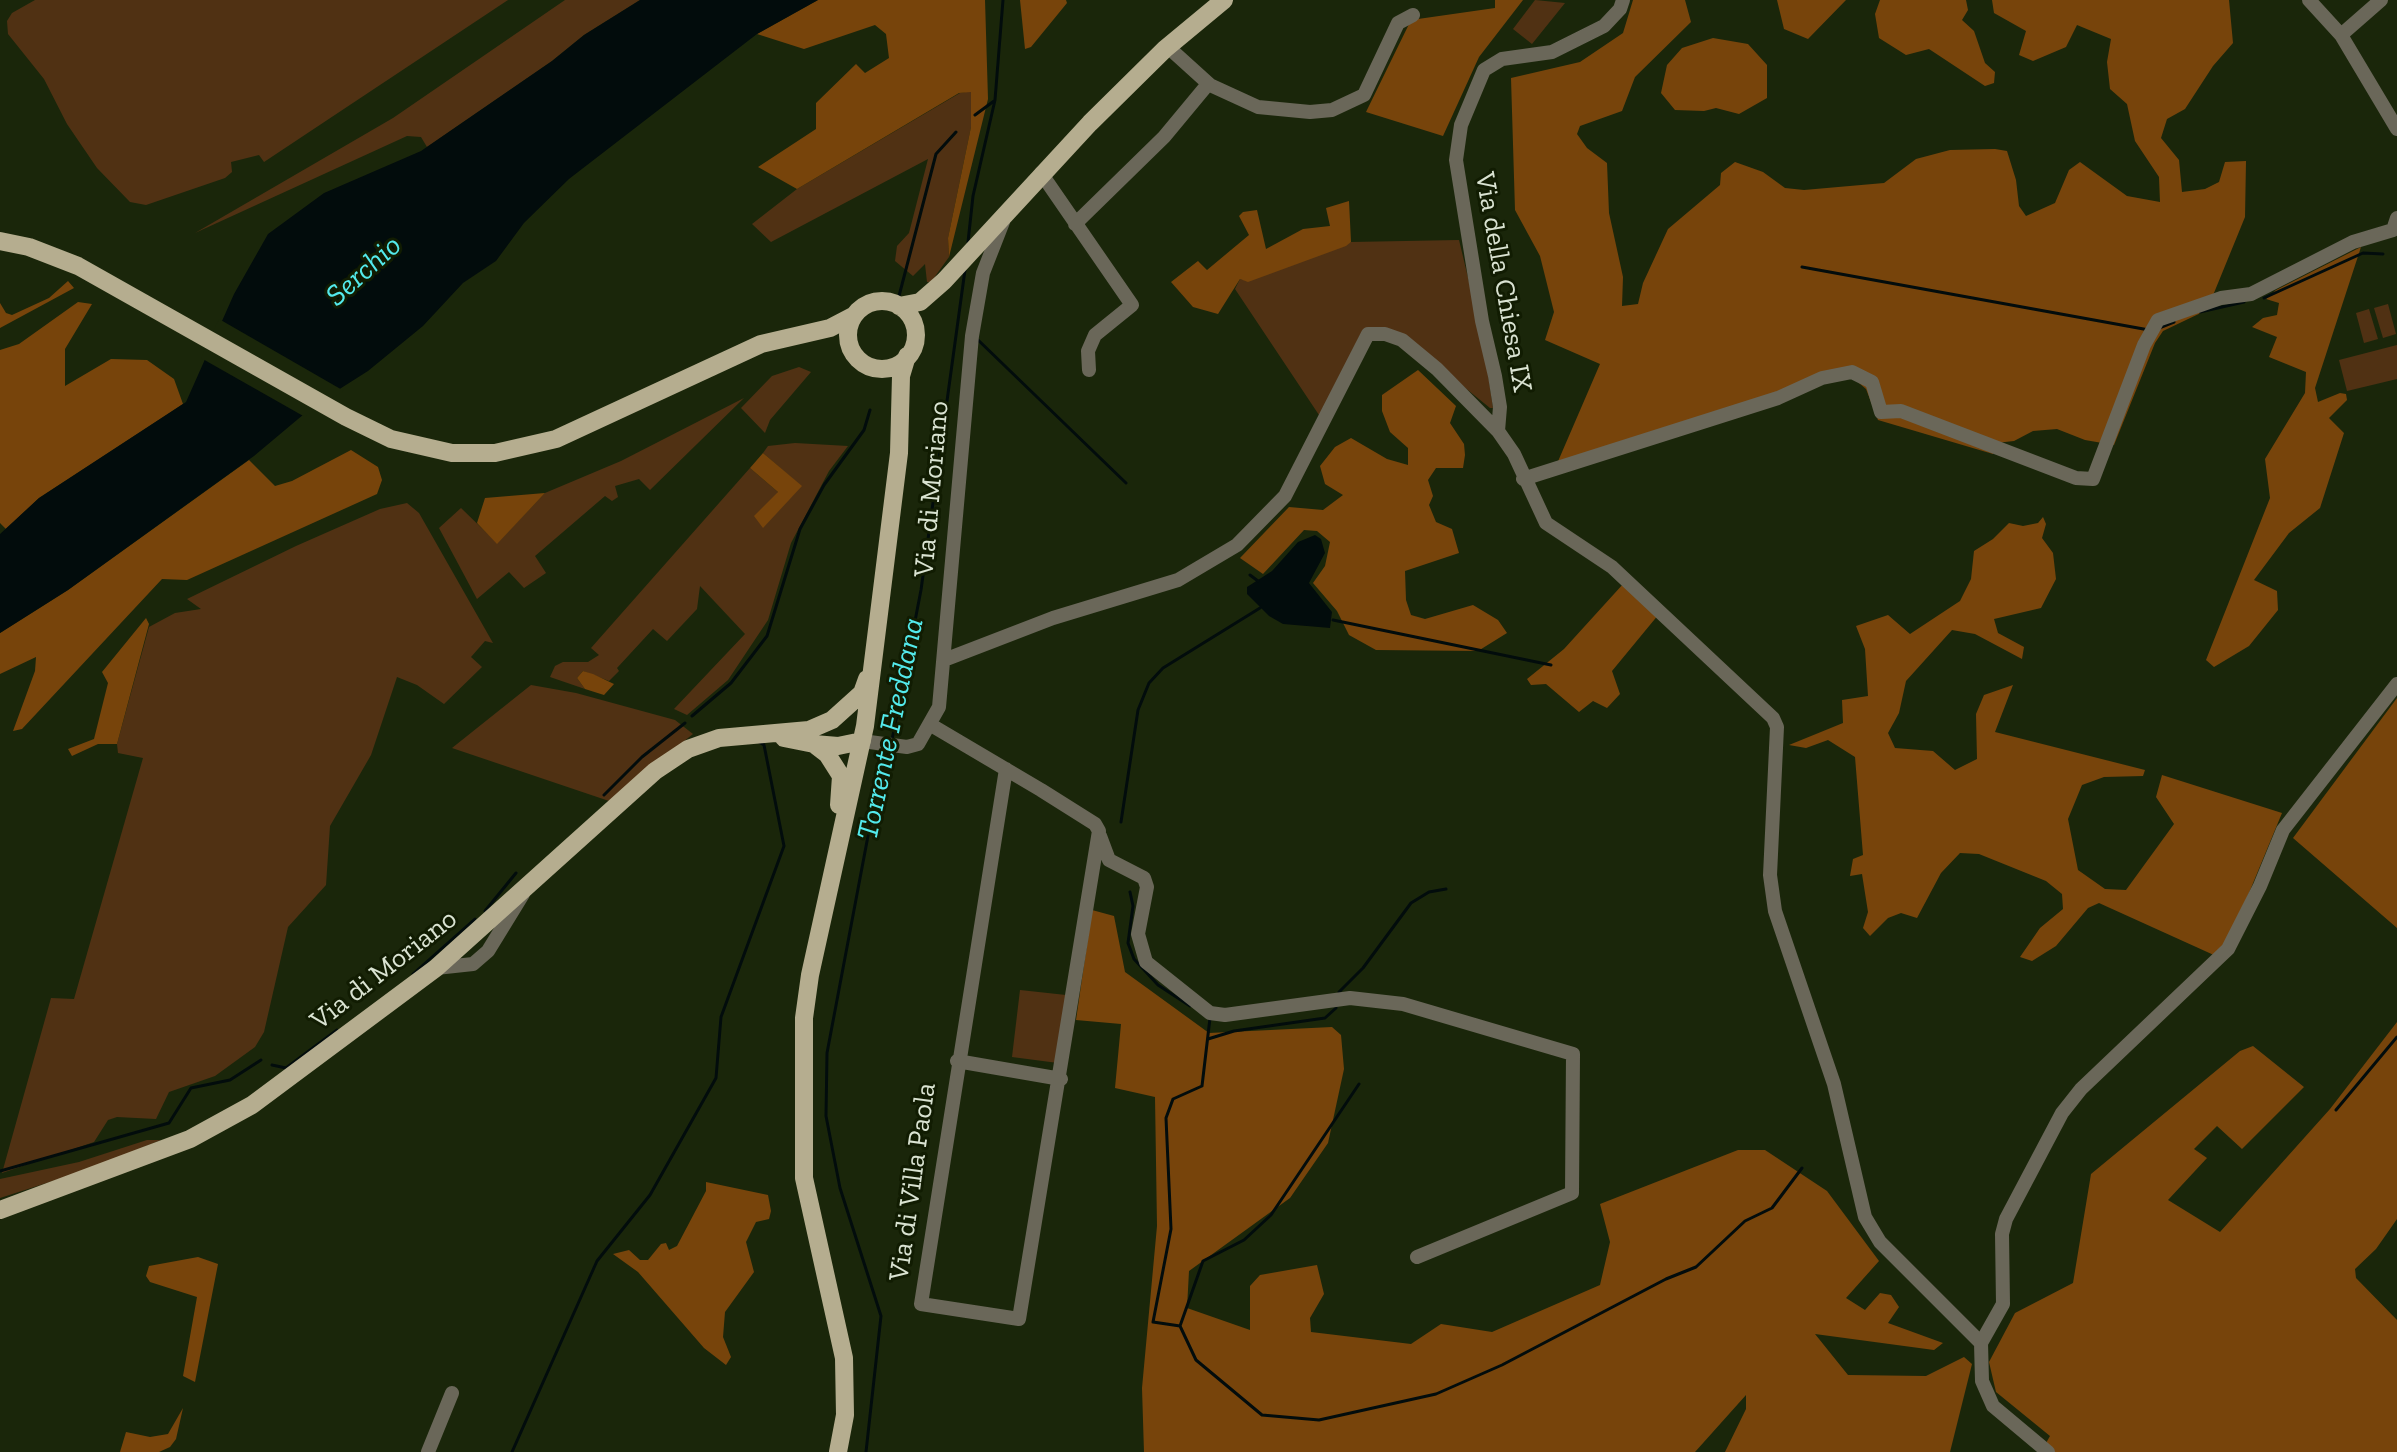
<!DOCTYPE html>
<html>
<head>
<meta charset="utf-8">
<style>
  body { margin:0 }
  canvas { display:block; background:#1a260a }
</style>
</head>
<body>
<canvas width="2397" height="1452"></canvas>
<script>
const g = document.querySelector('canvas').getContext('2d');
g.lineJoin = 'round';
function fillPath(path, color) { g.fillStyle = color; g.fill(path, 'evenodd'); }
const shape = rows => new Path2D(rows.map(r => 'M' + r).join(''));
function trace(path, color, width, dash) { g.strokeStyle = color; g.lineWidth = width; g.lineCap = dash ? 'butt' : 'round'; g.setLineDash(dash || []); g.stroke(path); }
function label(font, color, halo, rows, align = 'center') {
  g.font = font + ' "Zilla Slab",serif'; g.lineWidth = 6; g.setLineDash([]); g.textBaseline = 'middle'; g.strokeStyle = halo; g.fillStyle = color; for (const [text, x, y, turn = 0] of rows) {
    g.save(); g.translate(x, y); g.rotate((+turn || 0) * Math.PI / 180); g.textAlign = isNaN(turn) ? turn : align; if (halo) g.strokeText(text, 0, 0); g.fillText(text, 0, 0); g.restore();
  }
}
const green = shape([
  [35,0,508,0,264,162,259,155,231,162,232,172,225,178,146,205,130,202,97,168,67,124,44,79,8,34,7,21,12,13],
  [565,0,640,0,584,35,552,61,427,147,421,137,407,136,195,233,393,118],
  [1535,0,1565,3,1532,44,1513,29],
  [971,91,971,127,948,238,949,257,931,282,927,282,925,264,913,276,895,261,897,246,909,233,928,159,771,242,752,224,797,189,960,93],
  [1459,240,1483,340,1493,408,1490,408,1400,335,1360,335,1321,418,1235,289,1240,279,1248,281,1351,242],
  [2388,304,2396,334,2383,338,2374,308],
  [2369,309,2378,339,2364,343,2356,313],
  [2397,345,2397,379,2347,391,2339,360],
  [799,367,811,372,770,420,765,433,741,408,772,376],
  [744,398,650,490,639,479,615,486,618,497,612,501,605,496,535,556,546,573,524,588,509,572,477,599,439,528,461,508,497,543,545,493,621,461],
  [795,443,848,446,829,471,791,543,768,620,728,680,687,715,674,709,745,634,700,586,697,609,667,641,653,629,617,668,619,671,609,681,583,671,577,678,585,689,550,677,555,666,563,662,588,662,599,655,591,648,750,468,778,492,763,527,801,486,763,453,768,446],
  [407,503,419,513,493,643,485,641,471,657,482,667,444,704,417,685,397,677,371,755,330,826,326,885,288,927,264,1032,255,1047,215,1076,169,1092,156,1119,117,1117,108,1120,94,1142,2,1173,51,998,74,999,143,758,118,753,117,744,149,627,175,613,201,609,187,599,296,546,380,509],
  [531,685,576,693,675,720,693,734,609,801,452,748],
  [1020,990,1066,995,1058,1063,1012,1057],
  [147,1140,161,1140,87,1170,0,1198,0,1179,79,1162]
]);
const forest = shape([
  [818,0,985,0,988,99,949,257,948,238,971,127,971,92,959,93,797,189,758,167,816,129,816,103,856,64,865,73,889,58,886,34,875,25,804,49,757,34],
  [1020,0,1066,0,1067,3,1031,47,1025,49],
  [1495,0,1523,0,1479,57,1443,136,1366,112,1411,20,1495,8],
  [1633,0,1685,0,1691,22,1635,77,1622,111,1580,126,1577,134,1587,148,1607,163,1609,213,1623,277,1622,306,1638,304,1643,283,1668,229,1720,185,1721,173,1735,162,1763,172,1785,188,1804,190,1884,183,1916,159,1950,150,1995,149,2007,151,2016,180,2019,206,2026,216,2055,203,2069,170,2080,162,2127,196,2160,202,2159,177,2135,141,2127,104,2110,89,2107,62,2111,39,2077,25,2066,47,2033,61,2019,55,2026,31,1994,13,1992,0,2229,0,2233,43,2213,66,2185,109,2167,119,2161,138,2179,160,2182,192,2205,189,2219,182,2225,162,2246,161,2245,217,2207,310,2163,331,2155,343,2114,445,2085,440,2057,429,2033,431,2014,441,1996,443,1993,454,1878,420,1866,389,1852,377,1830,380,1556,466,1600,364,1545,340,1554,312,1540,256,1515,210,1511,78,1580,62,1623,33],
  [1777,0,1846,0,1808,39,1784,29],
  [1880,0,1966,0,1968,10,1962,20,1974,31,1985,63,1995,72,1994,83,1985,86,1929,49,1906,55,1879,38,1875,14],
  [1713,38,1748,44,1767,65,1767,98,1739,114,1716,108,1704,111,1675,110,1661,93,1667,65,1682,48],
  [1349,201,1351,242,1346,246,1248,282,1240,279,1218,314,1193,307,1171,282,1198,261,1207,270,1249,235,1239,216,1243,212,1257,210,1266,249,1303,229,1330,226,1326,208],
  [2361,247,2315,388,2318,402,2340,393,2346,394,2347,400,2329,418,2344,433,2320,508,2289,533,2254,580,2277,591,2278,610,2249,646,2214,667,2206,660,2270,498,2265,459,2305,393,2306,372,2269,357,2277,337,2252,327,2263,318,2277,315,2279,303,2266,299,2276,290],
  [68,281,74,288,0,328,0,303,6,313,12,315,49,298],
  [78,302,92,304,65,349,65,386,111,359,147,360,174,379,183,404,39,498,6,529,0,523,0,350,19,344],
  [1418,370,1456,406,1450,423,1464,444,1465,455,1463,468,1436,468,1428,480,1433,496,1429,505,1436,522,1452,529,1459,553,1405,571,1406,600,1411,615,1425,619,1473,605,1498,620,1507,633,1478,651,1376,650,1349,635,1337,611,1313,583,1325,566,1330,542,1317,531,1304,530,1263,574,1240,558,1289,507,1323,510,1343,495,1325,484,1320,466,1335,447,1351,438,1387,459,1408,465,1408,448,1390,432,1382,411,1382,395],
  [351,450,378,467,382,480,377,494,187,580,162,579,22,729,13,731,35,671,36,657,0,674,0,633,68,590,249,460,275,486,292,481],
  [763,453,802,486,763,528,754,516,778,492,750,468],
  [545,493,497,544,477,523,485,498],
  [2043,517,2046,524,2042,538,2053,553,2056,579,2041,608,1994,619,1998,633,2024,647,2022,659,1975,634,1952,630,1906,681,1899,713,1888,733,1895,748,1933,751,1955,770,1977,759,1976,714,1984,695,2013,685,1995,732,2145,770,2143,776,2104,777,2082,785,2068,819,2078,870,2105,889,2126,890,2174,824,2156,797,2162,775,2282,813,2232,934,2216,956,2099,903,2088,908,2056,946,2032,961,2020,957,2040,928,2063,909,2062,894,2046,881,1979,854,1960,853,1941,873,1917,918,1901,913,1888,918,1870,936,1863,928,1868,912,1862,874,1850,876,1853,859,1863,855,1855,757,1828,740,1806,748,1789,745,1843,723,1842,700,1868,696,1865,649,1856,626,1888,615,1910,634,1960,601,1971,579,1974,551,1993,539,2009,523,2023,526,2038,523],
  [1624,583,1659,614,1612,671,1620,694,1607,708,1593,701,1579,712,1546,684,1531,685,1527,679,1564,649],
  [146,618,149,624,117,744,98,744,72,756,68,749,94,739,108,683,102,672],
  [583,671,593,674,614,684,604,695,585,689,577,678],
  [2397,698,2397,928,2293,838],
  [1092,910,1114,916,1125,972,1209,1033,1332,1027,1341,1035,1344,1069,1328,1143,1290,1198,1189,1271,1187,1308,1250,1330,1250,1286,1260,1275,1317,1265,1324,1294,1310,1318,1311,1332,1411,1344,1441,1324,1492,1332,1600,1285,1610,1242,1600,1204,1738,1150,1765,1150,1827,1191,1879,1261,1846,1298,1865,1310,1880,1293,1891,1295,1899,1307,1888,1323,1943,1343,1934,1350,1815,1334,1848,1375,1926,1376,1964,1357,1972,1364,1950,1452,1725,1452,1746,1409,1746,1395,1695,1452,1144,1452,1142,1388,1157,1226,1155,1097,1115,1088,1121,1024,1076,1020],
  [2397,1022,2397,1219,2376,1249,2355,1269,2356,1278,2397,1320,2397,1452,2041,1452,2050,1436,1996,1392,1989,1362,2015,1313,2073,1283,2091,1174,2240,1051,2253,1046,2304,1087,2242,1149,2217,1126,2194,1149,2207,1158,2168,1200,2220,1232,2330,1109],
  [706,1182,768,1195,771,1211,769,1219,756,1222,746,1242,754,1272,725,1312,723,1337,731,1357,726,1365,704,1348,638,1272,613,1254,629,1250,640,1260,648,1260,661,1244,666,1243,669,1250,677,1246,706,1191],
  [198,1257,218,1264,195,1382,183,1376,197,1297,150,1282,146,1276,149,1266],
  [183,1408,176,1439,170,1447,159,1452,120,1452,126,1432,150,1437,168,1434]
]);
const water = shape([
  [640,0,818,0,757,34,569,179,524,223,496,261,463,283,423,326,368,371,316,404,254,456,68,590,0,633,0,534,39,498,186,402,234,294,268,234,324,193,421,151,552,61,584,35],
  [1315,535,1321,539,1325,553,1309,583,1332,612,1330,628,1283,624,1269,616,1247,594,1247,587,1272,571,1298,542]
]);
const pier = shape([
  [219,319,344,391,305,417,201,358]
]);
const stream = shape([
  [975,115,994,101],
  [968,242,973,196,995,100,1003,0],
  [1802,267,2149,330],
  [899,296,936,154,956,132],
  [2264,298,2363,253,2383,254],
  [2200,312,2244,302],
  [2159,328,2174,322],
  [976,338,1126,483],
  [1250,575,1258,581],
  [1333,620,1551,665],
  [692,716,731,683,767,636,800,529,824,485,864,430,870,410],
  [892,740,921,590,965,270],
  [604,795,642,757,685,723],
  [1121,822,1138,710,1149,683,1163,668,1260,608],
  [1130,892,1133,906,1128,943,1134,959,1158,985,1190,1006],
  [485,911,516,873],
  [413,974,475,919],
  [1339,992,1363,968,1411,903,1429,892,1446,889],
  [1208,1039,1234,1031,1325,1018,1336,1008],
  [272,1065,286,1068,337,1030],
  [2336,1110,2397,1037],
  [0,1171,169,1123,191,1088,230,1080,261,1060],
  [1180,1326,1196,1360,1262,1415,1319,1420,1436,1394,1502,1365,1666,1279,1696,1267,1745,1221,1772,1208,1802,1168],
  [1180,1326,1153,1322,1171,1229,1166,1118,1173,1099,1202,1086,1210,1018],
  [1180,1326,1203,1261,1244,1240,1271,1215,1359,1084],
  [512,1452,597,1261,650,1195,716,1078,721,1017,784,846,764,745,759,742],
  [866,1452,881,1316,840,1188,826,1116,827,1053,878,783,889,751]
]);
const minor = shape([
  [2309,0,2341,35,2397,129],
  [2341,35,2381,0],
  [1168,47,1210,85,1258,107,1310,112,1332,110,1364,95,1398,23,1413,15],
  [1041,173,1132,305,1095,335,1088,351,1089,370],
  [1075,224,1164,137,1208,84],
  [1498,431,1500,407,1495,376,1482,321,1456,160,1461,125,1484,70,1502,59,1552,52,1604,26,1620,9,1623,0],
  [1523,479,1778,398,1822,378,1852,372,1872,382,1881,412,1901,411,2076,478,2093,479,2144,345,2158,320,2221,298,2251,294,2353,242,2393,230,2397,218],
  [944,660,1053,618,1178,580,1237,545,1285,496,1368,334,1385,334,1402,340,1437,369,1498,431,1514,454,1546,523,1612,567,1773,718,1777,727,1770,875,1775,911,1834,1084,1865,1217,1880,1242,1981,1343,1982,1381,1993,1406,2048,1452],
  [931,725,1041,790,1095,824,1099,831,1019,1319,921,1304,1006,769],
  [862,741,907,747,918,744,939,707,972,336,983,273,1003,222],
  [1100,836,1109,860,1144,878,1147,887,1138,934,1146,962,1210,1013,1225,1015,1350,998,1403,1004,1573,1054,1572,1193,1417,1257],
  [436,968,473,964,488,951,523,894],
  [957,1061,1061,1079],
  [1981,1343,2003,1304,2002,1234,2006,1219,2062,1113,2081,1089,2228,949,2260,886,2283,830,2397,684],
  [428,1452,452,1393]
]);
const major = shape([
  [0,241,29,247,78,266,346,417,391,439,452,453,495,453,556,439,761,344,830,328,853,316],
  '848 335a34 34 0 1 1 68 0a34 34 0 1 1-68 0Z',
  [899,306,920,302,944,281,1090,123,1165,49,1224,0],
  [784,738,814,744,827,754,841,776,839,805],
  [814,744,838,746,862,741],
  [0,1210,190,1139,252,1105,436,968,655,771,688,749,719,738,809,730,832,720,862,693,867,679],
  [838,1452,845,1415,844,1358,804,1178,804,1018,810,975,865,726,899,453,901,376,907,356]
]);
const streetNames = [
  ["Via della Chiesa IX",1503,282,80],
  ["Via di Moriano",932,489,-85],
  ["Via di Moriano",384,970,-38],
  ["Via di Villa Paola",913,1182,-82]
];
const waterNames = [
  ["Serchio",364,271,-42],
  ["Torrente Freddana",891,729,-78]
];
fillPath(green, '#503113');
fillPath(forest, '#77440b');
fillPath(water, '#020c0c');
fillPath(pier, '#1a260a');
trace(stream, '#020c0c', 3);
trace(minor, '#6a6759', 14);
trace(major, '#b5ad8f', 18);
label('28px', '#dae3d2', '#111c02', streetNames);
label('italic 30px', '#53eaec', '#111c02', waterNames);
</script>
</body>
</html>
